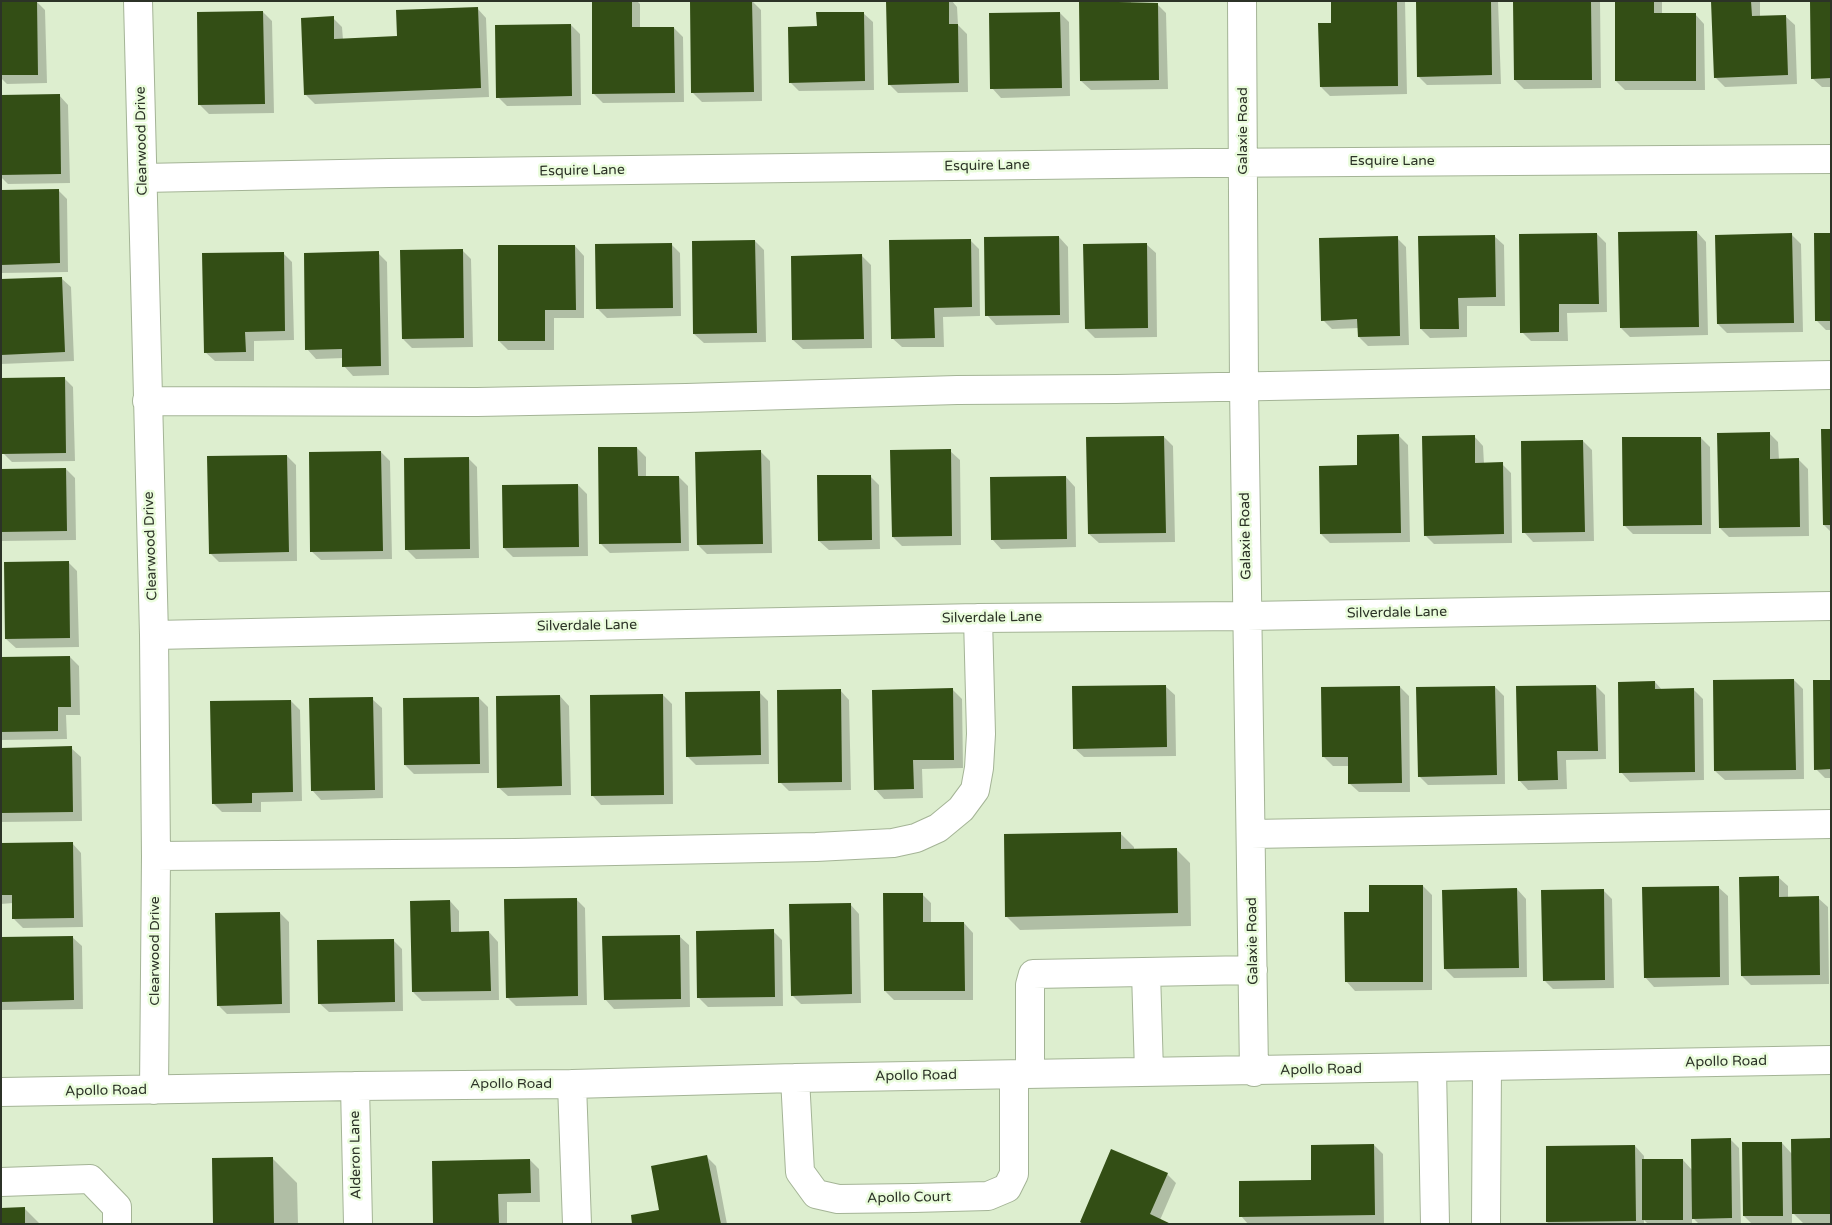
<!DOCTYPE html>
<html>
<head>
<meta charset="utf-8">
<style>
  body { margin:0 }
  #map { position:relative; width:1832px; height:1225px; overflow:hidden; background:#ddeecf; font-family:"Varela Round",sans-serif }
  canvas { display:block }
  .frame { position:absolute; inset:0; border:2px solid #2c3327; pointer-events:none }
</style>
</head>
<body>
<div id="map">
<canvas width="1832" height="1225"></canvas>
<div class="frame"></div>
</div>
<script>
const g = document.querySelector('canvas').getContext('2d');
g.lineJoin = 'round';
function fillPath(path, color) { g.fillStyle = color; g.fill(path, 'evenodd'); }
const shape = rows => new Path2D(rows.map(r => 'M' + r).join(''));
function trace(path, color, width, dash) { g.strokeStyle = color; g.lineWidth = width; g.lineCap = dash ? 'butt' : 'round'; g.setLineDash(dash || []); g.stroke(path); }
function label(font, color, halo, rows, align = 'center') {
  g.font = font + ' "Varela Round",sans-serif'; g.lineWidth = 5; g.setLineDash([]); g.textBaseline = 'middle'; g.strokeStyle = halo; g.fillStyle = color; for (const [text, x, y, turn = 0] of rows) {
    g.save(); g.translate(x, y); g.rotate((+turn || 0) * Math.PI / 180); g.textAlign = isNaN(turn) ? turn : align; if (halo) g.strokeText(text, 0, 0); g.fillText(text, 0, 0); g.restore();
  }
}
const shadow = shape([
  [36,1,45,10,47,83,7,84,1,78,1,2],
  [593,1,637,1,640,4,640,28,674,28,683,37,684,102,603,103,594,94],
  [752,1,761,10,762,101,702,102,693,93,691,2],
  [887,1,952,1,957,7,958,25,967,34,968,92,898,93,889,84],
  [1080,1,1131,1,1131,4,1157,4,1166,13,1168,89,1091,90,1081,81],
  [1332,1,1405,1,1407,94,1330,96,1321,87,1332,24],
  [1417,1,1498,1,1501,84,1427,85,1418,76],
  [1514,1,1600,1,1601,88,1524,89,1515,80],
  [1616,1,1662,1,1662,14,1695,14,1704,24,1705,90,1625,90,1616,81],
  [1712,1,1760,1,1760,17,1785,16,1795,25,1797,84,1725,87,1715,77],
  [1831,1,1831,87,1822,87,1812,78],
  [477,8,486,18,489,97,315,104,305,94,333,18,342,27,343,40,398,37],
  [263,12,272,21,274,113,209,114,200,105],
  [863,13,873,22,874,90,799,91,790,82,818,27],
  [1060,13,1069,22,1070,96,1001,98,992,88],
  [571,25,580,34,581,105,507,106,498,97],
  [59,95,68,105,70,183,8,184,1,177,1,96],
  [58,190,67,199,68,272,1,273,1,191],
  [1697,232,1706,242,1708,335,1630,337,1621,328],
  [1597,234,1606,243,1607,312,1567,313,1568,341,1531,341,1522,332],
  [1831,234,1831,330,1826,330,1817,321],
  [1792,235,1801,244,1803,332,1727,333,1718,324],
  [1494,236,1504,245,1505,306,1467,306,1467,337,1430,338,1421,329],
  [1059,237,1068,247,1069,323,996,325,987,315],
  [1397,238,1406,247,1409,345,1368,346,1359,337,1359,328,1332,329,1323,320],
  [970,240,979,249,980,316,943,317,944,347,902,347,892,338],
  [755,241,764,250,766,342,704,343,694,334],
  [671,244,680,253,681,316,607,318,597,308],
  [1146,244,1156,253,1157,337,1095,338,1086,329],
  [575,246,584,256,584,318,554,318,554,350,508,350,499,341],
  [462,250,471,259,473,347,412,348,403,339],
  [283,253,292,262,294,340,254,341,254,361,215,361,205,352],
  [378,253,387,262,389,375,353,376,344,366,344,358,316,359,307,349],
  [862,256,871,265,872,348,803,349,793,340],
  [61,278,71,287,74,361,1,364,1,280],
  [64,378,73,387,75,461,12,462,3,453,3,438,1,438,1,379],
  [1831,430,1831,532,1824,525],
  [1769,433,1778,442,1779,460,1799,460,1808,469,1809,536,1729,537,1720,528],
  [1399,436,1408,445,1410,542,1330,543,1321,534,1359,466],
  [1474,436,1483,446,1484,464,1502,464,1511,473,1512,543,1434,544,1425,535],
  [1164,437,1173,446,1175,542,1099,543,1089,534],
  [1701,438,1710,447,1711,534,1633,534,1624,525],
  [1583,441,1592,450,1594,541,1533,542,1524,532],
  [637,448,646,457,646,478,679,477,688,486,689,551,610,553,601,544],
  [950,451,960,460,961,545,902,546,893,537],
  [381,452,390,461,392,559,321,560,311,551],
  [761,452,770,461,772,553,707,554,698,545],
  [287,456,296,465,297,561,219,562,210,553],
  [468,458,477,467,479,558,416,559,407,550],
  [66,469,75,478,76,540,1,541,1,470],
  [870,476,879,485,880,549,829,550,819,541],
  [1066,477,1075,487,1076,547,1001,549,992,539],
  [578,485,587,494,588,556,513,557,504,548],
  [68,562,77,571,79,647,16,648,6,639],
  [70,657,79,666,80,715,66,715,67,739,1,740,1,658],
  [1794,680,1803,689,1804,779,1725,780,1715,771],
  [1831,681,1831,778,1825,778,1816,769],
  [1655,682,1662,690,1693,689,1703,699,1704,780,1630,782,1621,772],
  [1165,686,1175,695,1176,756,1084,757,1074,748],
  [1596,686,1605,695,1606,759,1566,760,1567,789,1528,790,1519,780],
  [1400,687,1409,696,1410,792,1359,792,1349,783,1349,766,1333,766,1324,757],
  [1495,687,1504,696,1505,784,1428,785,1419,776],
  [840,690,849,700,851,790,789,791,780,782],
  [953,690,962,699,963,768,922,769,923,798,884,799,875,789],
  [759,692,768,701,769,764,696,765,687,756],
  [663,695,672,704,673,804,601,805,592,795],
  [560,696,569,706,571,795,508,796,498,787],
  [479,698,488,707,489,773,414,774,405,765],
  [372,699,382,708,383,798,321,800,312,790],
  [291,701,300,710,302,801,261,802,261,812,222,812,213,803],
  [71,748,81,757,82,821,1,822,1,749],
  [1120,833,1134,847,1134,850,1176,849,1190,863,1191,926,1020,930,1006,916],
  [72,843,81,853,83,927,23,928,14,919,13,903,1,904,1,845],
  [1778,877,1788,886,1788,898,1818,898,1828,907,1829,984,1751,985,1742,976],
  [1423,886,1432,895,1432,990,1355,991,1346,981,1370,914],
  [1718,887,1728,896,1729,985,1654,987,1645,977],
  [1517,889,1526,899,1527,977,1454,978,1445,969],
  [1603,890,1612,899,1614,988,1553,989,1544,980],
  [922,894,931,903,931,924,964,923,973,933,973,1000,894,1000,885,991],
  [576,899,585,908,587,1005,516,1006,507,997],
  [450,901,459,911,459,933,489,932,498,942,499,1000,422,1001,413,992],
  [850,904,859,914,861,1003,801,1004,792,995],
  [280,913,289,922,290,1013,227,1014,218,1005],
  [773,931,782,940,783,1006,708,1007,699,998],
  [679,936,689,945,690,1007,614,1009,605,999],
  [72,937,82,946,83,1009,1,1010,1,938],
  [393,940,402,949,403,1011,329,1012,319,1003],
  [1730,1139,1739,1148,1741,1224,1699,1224,1692,1217,1692,1224,1648,1224,1644,1220,1644,1224,1549,1224,1547,1222,1635,1146,1644,1156,1644,1161,1683,1160,1692,1170],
  [1831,1140,1831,1223,1803,1223,1792,1212,1792,1224,1752,1224,1744,1216,1782,1143,1792,1154],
  [1374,1145,1383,1154,1384,1224,1248,1224,1241,1216,1312,1181],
  [707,1157,716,1166,727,1224,634,1224,660,1211],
  [273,1159,297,1183,298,1224,214,1224],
  [530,1160,539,1169,540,1202,507,1202,507,1224,435,1224],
  [1167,1174,1176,1183,1160,1220,1083,1224],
  [24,1208,40,1224,1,1224]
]);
const building = shape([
  [1,1,37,1,38,75,1,75],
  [592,1,632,1,632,27,674,27,675,93,592,94],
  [690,1,752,1,754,92,691,93],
  [886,1,949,1,949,24,958,24,959,83,888,85],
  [1079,1,1158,3,1159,80,1080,81],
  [1331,1,1397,1,1398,86,1320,87,1318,23,1331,23],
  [1416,1,1491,1,1492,75,1417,77],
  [1513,1,1591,1,1592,80,1514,80],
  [1615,1,1654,1,1654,13,1696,13,1696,81,1615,81],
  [1711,1,1751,1,1752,16,1786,15,1788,75,1714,78],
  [1810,1,1831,1,1831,78,1811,79],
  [478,7,481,88,304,95,301,18,334,16,334,39,397,36,396,10],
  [263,11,265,104,198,105,197,12],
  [816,12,864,12,865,81,789,83,788,27,817,26],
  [1060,12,1062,88,990,89,989,13],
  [571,24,572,96,496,98,495,25],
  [60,94,61,174,1,175,1,95],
  [59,189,60,263,1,265,1,190],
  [1697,231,1699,327,1620,328,1618,232],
  [1597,233,1599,304,1559,304,1559,332,1520,333,1519,234],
  [1792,233,1794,323,1717,324,1715,235],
  [1814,233,1831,233,1831,321,1815,321],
  [1495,235,1496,297,1458,298,1459,329,1420,329,1418,236],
  [1059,236,1060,315,985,316,984,237],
  [1398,236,1400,336,1358,337,1357,319,1321,321,1319,238],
  [971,239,972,307,934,308,935,338,891,339,889,240],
  [755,240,757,333,693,334,692,241],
  [672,243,673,308,596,309,595,244],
  [1147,243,1148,328,1085,329,1083,244],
  [498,245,575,245,576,310,545,310,545,341,498,341],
  [463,249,464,338,402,339,400,250],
  [379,251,381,366,342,367,342,349,305,350,304,253],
  [284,252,285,331,245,332,246,352,204,353,202,253],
  [862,254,864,339,792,340,791,256],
  [62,277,65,352,1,355,1,279],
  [65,377,66,453,2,454,1,378],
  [1821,429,1831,429,1831,525,1823,525],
  [1770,432,1770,459,1799,458,1800,527,1719,528,1717,433],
  [1399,434,1401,533,1320,534,1319,466,1357,465,1357,435],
  [1475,435,1475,463,1503,462,1504,534,1424,536,1422,436],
  [1164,436,1166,533,1088,534,1086,437],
  [1622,437,1701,437,1702,525,1623,526],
  [1583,440,1585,532,1522,533,1521,441],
  [598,447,637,447,638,476,679,476,681,543,599,544],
  [951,449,952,536,892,537,890,450],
  [761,450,763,544,697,545,695,452],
  [381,451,383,551,310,552,309,452],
  [287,455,289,552,209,554,207,456],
  [469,457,470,549,405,550,404,458],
  [66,468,67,531,1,532,1,469],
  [817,475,871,475,872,540,818,541],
  [1066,476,1067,539,991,540,990,477],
  [578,484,579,547,503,548,502,485],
  [69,561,70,638,5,639,4,562],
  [70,656,71,707,58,707,58,731,1,732,1,657],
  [1794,679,1796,770,1714,771,1713,680],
  [1813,680,1831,680,1831,769,1814,770],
  [1655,681,1655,689,1694,688,1695,772,1619,773,1618,682],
  [1166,685,1167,747,1073,749,1072,686],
  [1596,685,1598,751,1557,751,1558,780,1518,781,1516,686],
  [1400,686,1402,783,1348,784,1348,757,1322,757,1321,687],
  [1495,686,1497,775,1418,777,1416,687],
  [953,688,954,760,913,760,914,789,874,790,872,690],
  [841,689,842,782,778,783,777,690],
  [760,691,761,755,686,757,685,692],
  [663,694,664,795,591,796,590,695],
  [560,695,562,786,497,788,496,696],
  [373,697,375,790,311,791,309,698],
  [479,697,480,764,404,765,403,698],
  [291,700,293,792,252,793,252,803,212,804,210,701],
  [72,746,73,812,1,813,1,748],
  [1121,832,1121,849,1177,848,1178,913,1005,917,1004,834],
  [73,842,74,918,12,919,12,895,1,895,1,843],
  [1779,876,1779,897,1819,896,1820,975,1741,976,1739,877],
  [1369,885,1423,885,1423,982,1345,982,1344,912,1369,912],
  [1719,886,1720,977,1644,978,1642,887],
  [1517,888,1519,968,1444,969,1442,890],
  [1604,889,1605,980,1543,981,1541,890],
  [883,893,923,893,923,922,964,922,965,991,884,991],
  [577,898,578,996,506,998,504,899],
  [450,900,451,932,489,931,491,991,412,992,410,901],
  [851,903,852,994,791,996,789,904],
  [280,912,282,1004,217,1006,215,913],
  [774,929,775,997,697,998,696,931],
  [680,935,681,999,604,1000,602,936],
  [73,936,74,1000,1,1002,1,937],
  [394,939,395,1002,318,1004,317,940],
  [1731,1138,1732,1218,1692,1219,1691,1139],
  [1831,1138,1831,1214,1792,1214,1791,1139],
  [1742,1142,1782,1142,1783,1216,1743,1216],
  [1374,1144,1375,1215,1239,1217,1239,1181,1311,1180,1311,1145],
  [1635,1145,1636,1221,1546,1222,1546,1146],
  [1111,1149,1168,1173,1150,1214,1171,1224,1083,1224,1080,1222],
  [707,1155,721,1224,632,1224,631,1215,659,1210,651,1166],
  [273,1157,274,1224,213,1224,212,1158],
  [530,1159,531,1193,498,1194,499,1224,433,1224,432,1161],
  [1642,1159,1683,1159,1683,1220,1642,1220],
  [25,1207,25,1224,1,1224,1,1208]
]);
const minor = shape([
  [138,1,154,635,156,856,154,1090],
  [1242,1,1244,387,1254,1072],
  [143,178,389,173,1195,163,1831,159],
  [147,401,477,402,686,398,957,390,1116,389,1831,375],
  [154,635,978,618,1247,616,1831,606],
  [1251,834,1831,824],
  [156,856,515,853,816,847,893,843,916,838,938,828,961,809,975,790,979,768,981,734,978,618],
  [1146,972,1149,1072],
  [1432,1068,1435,1224],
  [1030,1074,1030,985,1033,974,1253,970],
  [795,1078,800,1172,816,1194,838,1199,914,1198,988,1196,1007,1188,1014,1174,1014,1075],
  [572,1084,577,1224],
  [355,1086,358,1224],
  [1,1092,355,1086,572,1084,795,1078,1831,1060],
  [1,1182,90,1179,117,1207,117,1224],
  [1486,1224,1487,1067]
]);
const streetNames = [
  ["Galaxie Road",1243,131,-90],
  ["Clearwood Drive",142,141,-91],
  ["Esquire Lane",1392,161],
  ["Esquire Lane",987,166,-1],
  ["Esquire Lane",582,171,-1],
  ["Galaxie Road",1246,536,-91],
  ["Clearwood Drive",151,546,-92],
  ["Silverdale Lane",1397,613,-1],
  ["Silverdale Lane",992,618,-1],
  ["Silverdale Lane",587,626,-1],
  ["Galaxie Road",1253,941,-91],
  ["Clearwood Drive",155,951,-90],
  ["Apollo Road",1726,1062,-1],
  ["Apollo Road",1321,1070,-1],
  ["Apollo Road",916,1076,-1],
  ["Apollo Road",511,1084],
  ["Apollo Road",106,1091,-1],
  ["Alderon Lane",356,1155,-91],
  ["Apollo Court",909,1198,-1]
];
fillPath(shadow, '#0003');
fillPath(building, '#334e15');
trace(minor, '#a4b496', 30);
trace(minor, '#fff', 28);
label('14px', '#2c3327', '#eafcdc', streetNames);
</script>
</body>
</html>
